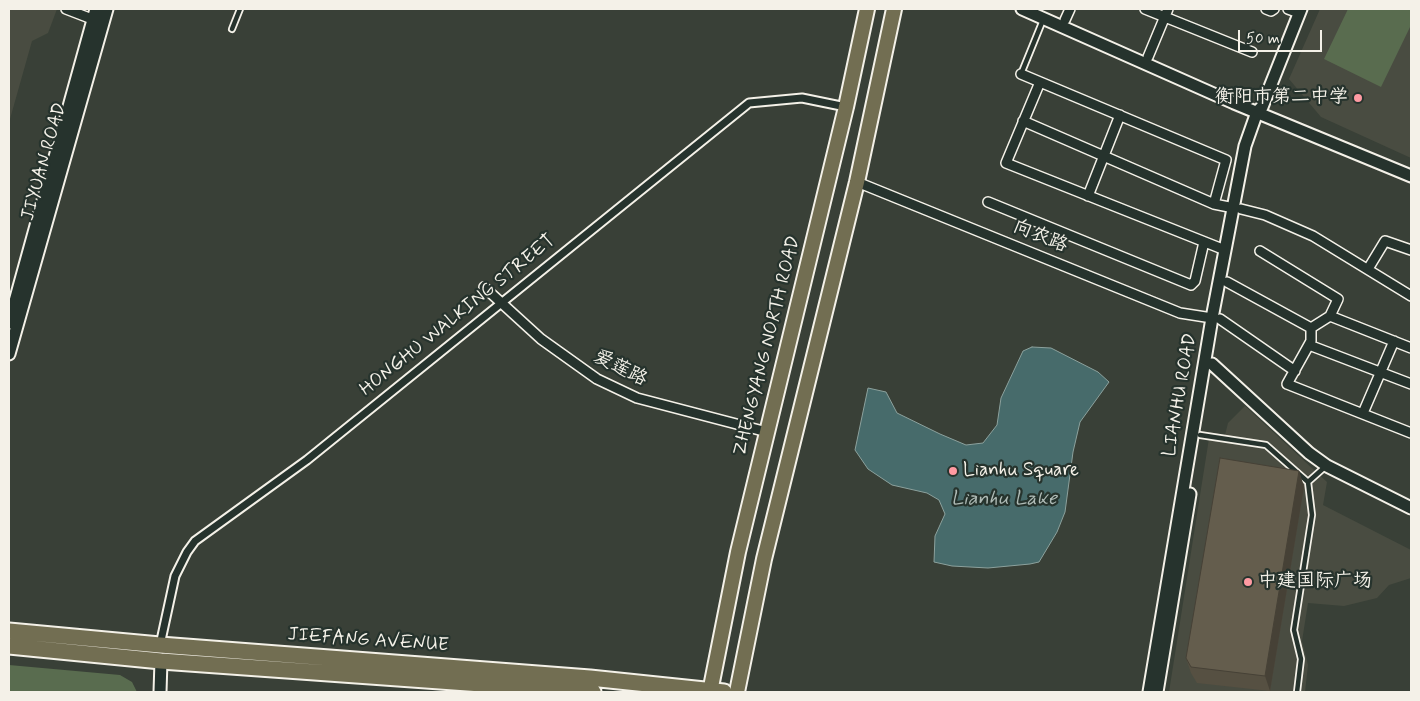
<!DOCTYPE html>
<html>
<head>
<meta charset="utf-8">
<style>
  body { margin:0 }
  #map { position:relative; width:1420px; height:701px; overflow:hidden; background:#394037; font-family:Mynerve,sans-serif }
  canvas { display:block }
  .frame { position:absolute; inset:0; border:10px solid #f4f1e8; pointer-events:none }
  .scale { position:absolute; left:1238px; top:30px; width:84px; height:22px; box-sizing:border-box; border:2px solid #f4f1e8; border-top:0; padding-left:6px; font-size:15px; line-height:18px; white-space:nowrap; color:#f4f1e8; -webkit-text-stroke:4px #26332d; paint-order:stroke }
</style>
</head>
<body>
<div id="map">
<canvas width="1420" height="701"></canvas>
<div class="frame"></div>
<div class="scale">50 m</div>
</div>
<script>
const g = document.querySelector('canvas').getContext('2d');
g.lineJoin = 'round';
function fillPath(path, color) { g.fillStyle = color; g.fill(path, 'evenodd'); }
const shape = rows => new Path2D(rows.map(r => 'M' + r).join(''));
function trace(path, color, width, dash) { g.strokeStyle = color; g.lineWidth = width; g.lineCap = dash ? 'butt' : 'round'; g.setLineDash(dash || []); g.stroke(path); }
function label(font, color, halo, rows, align = 'center') {
  g.font = font + ' Mynerve,"LXGW WenKai TC",sans-serif'; g.lineWidth = 4.5; g.setLineDash([]); g.textBaseline = 'middle'; g.strokeStyle = halo; g.fillStyle = color; for (const [text, x, y, turn = 0] of rows) {
    g.save(); g.translate(x, y); g.rotate((+turn || 0) * Math.PI / 180); g.textAlign = isNaN(turn) ? turn : align; if (halo) g.strokeText(text, 0, 0); g.fillText(text, 0, 0); g.restore();
  }
}
const built = shape([
  [9,9,57,9,48,33,32,41,10,119,9,119],
  [1320,9,1411,9,1411,158,1321,117,1289,79],
  [1245,406,1327,482,1323,505,1411,550,1411,578,1389,585,1377,598,1344,606,1308,603,1302,641,1308,665,1305,692,1169,692,1210,432,1225,435,1228,423]
]);
const green = shape([
  [1348,9,1411,9,1411,25,1381,87,1324,59],
  [9,665,120,675,132,682,137,692,9,692]
]);
const water = shape([
  [1032,347,1051,348,1098,372,1109,382,1080,422,1073,452,1065,512,1057,532,1039,562,1030,564,988,568,952,566,934,562,935,536,945,514,939,500,927,493,892,485,868,469,855,450,868,388,886,392,897,413,940,434,966,445,983,443,997,425,1001,398,1023,351,1032,347]
]);
const service = shape([
  [232,29,240,9],
  [1021,74,1043,20],
  [1200,435,1266,445,1308,482,1312,515,1294,630,1301,659,1297,692],
  [1308,482,1326,466]
]);
const pedestrian = shape([
  [160,645,175,576,187,552,195,541,307,460,749,103,802,98,846,107]
]);
const minor = shape([
  [66,9,92,19],
  [1145,9,1252,52],
  [1266,9,1271,11,1274,9],
  [1288,9,1299,13],
  [1065,20,1070,9],
  [1148,57,1168,9],
  [1021,74,1226,160,1214,204],
  [1040,82,1006,163,1225,250],
  [1023,121,1214,204,1234,208],
  [857,182,1180,313,1212,318],
  [1088,196,1120,115],
  [988,202,1191,285,1195,281,1204,242],
  [1241,209,1265,215,1313,236,1411,296],
  [1260,251,1338,299,1330,316,1311,328,1311,341,1287,384,1411,433],
  [1368,269,1385,241,1411,250],
  [1227,282,1311,328],
  [484,287,541,339,597,379,637,398,767,432],
  [1330,316,1411,348],
  [1220,319,1295,371],
  [1309,345,1411,384],
  [1363,413,1394,341]
]);
const tertiary = shape([
  [1022,9,1234,103,1411,176],
  [9,323,96,9],
  [9,354,107,9],
  [1212,364,1309,453,1327,466,1411,508],
  [160,692,161,661],
  [1149,692,1212,318,1245,146,1257,112,1262,107,1301,9],
  [1157,692,1190,494]
]);
const primary = shape([
  [710,692,738,552,846,107,867,9],
  [737,692,764,559,857,182,894,9]
]);
const trunk = shape([
  [9,631,160,645,590,678,724,692],
  [9,646,161,661,593,692]
]);
const wall = shape([
  [1299,471,1304,487,1270,691,1197,683,1191,673,1186,658]
]);
const shadedWall = shape([
  [1299,471,1304,487,1270,691,1265,676]
]);
const building = shape([
  [1220,458,1299,471,1265,676,1191,667,1186,658,1220,458]
]);
const markers = [
  [1358,98,5,"#ff9aa2"],
  [953,471,5,"#ff9aa2"],
  [1248,582,5,"#ff9aa2"]
];
const poiNames = [
  ["衡阳市第二中学",1348,98,"right"],
  ["Lianhu Square",963,471],
  ["中建国际广场",1258,582]
];
const streetNames = [
  ["JIYUAN ROAD",45,162,-74],
  ["向农路",1040,237,22],
  ["HONGHU WALKING STREET",458,316,-39],
  ["ZHENGYANG NORTH ROAD",768,346,-76],
  ["爱莲路",620,369,27],
  ["LIANHU ROAD",1181,395,-80],
  ["JIEFANG AVENUE",368,641,4]
];
const waterNames = [
  ["Lianhu Lake",1004,500]
];
fillPath(built, '#494c41');
fillPath(green, '#596c4f');
fillPath(water, '#476b6b');
trace(water, '#8ca19d', 1);
trace(service, '#f4f1e8', 8);
trace(pedestrian, '#f4f1e8', 11);
trace(minor, '#f4f1e8', 12);
trace(tertiary, '#f4f1e8', 15);
trace(primary, '#f4f1e8', 18);
trace(trunk, '#f4f1e8', 19);
trace(service, '#26332d', 4.5);
trace(pedestrian, '#26332d', 7);
trace(minor, '#26332d', 9);
trace(tertiary, '#26332d', 11);
trace(primary, '#726e52', 14);
trace(trunk, '#726e52', 15);
fillPath(wall, '#565042');
fillPath(shadedWall, '#464136');
fillPath(building, '#645d4d');
trace(building, '#464136', 1);
for (const [x, y, r, color] of markers) { const dot = new Path2D(); dot.arc(x, y, r, 0, 2 * Math.PI); g.fillStyle = color; g.fill(dot); trace(dot, '#26332d', 2); }
label('19px', '#f4f1e8', '#26332d', poiNames, 'left');
label('19px', '#f4f1e8', '#26332d', streetNames);
label('italic 20px', '#afbbb6', '#26332d', waterNames);
</script>
</body>
</html>
